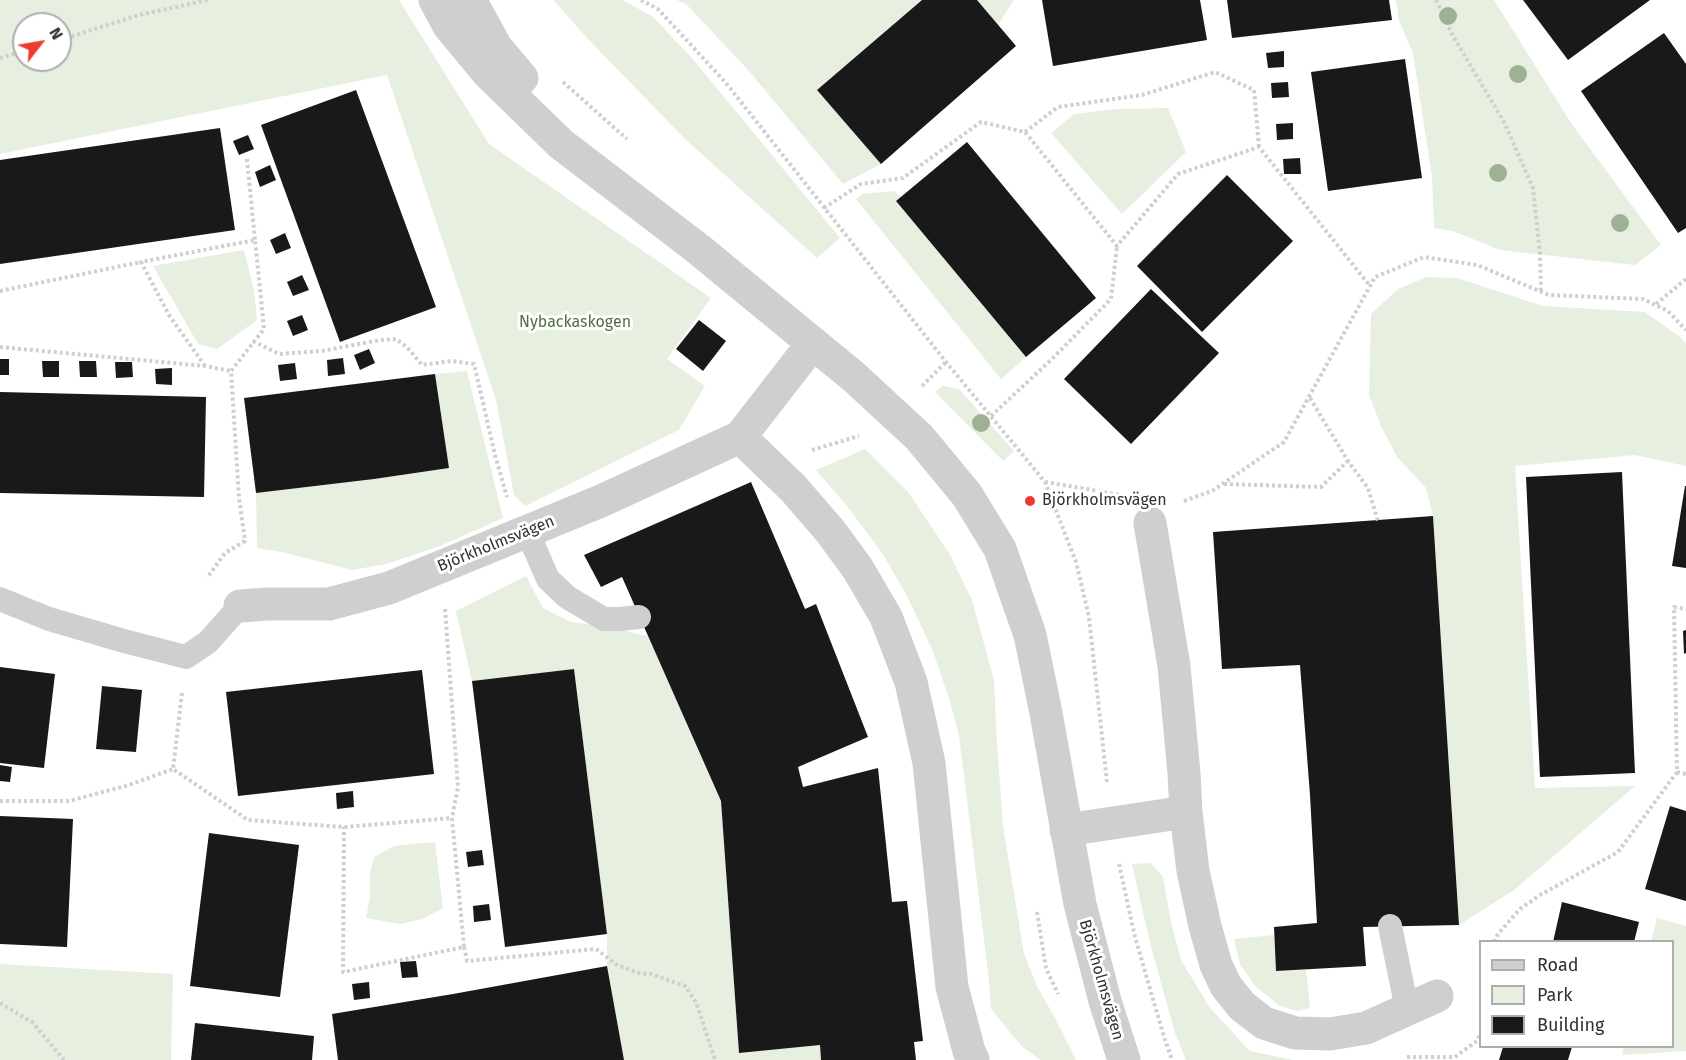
<!DOCTYPE html>
<html>
<head>
<meta charset="utf-8">
<style>
  body { margin:0 }
  #map { position:relative; width:1686px; height:1060px; overflow:hidden; background:#fff; font-family:"Fira Sans",sans-serif }
  canvas { display:block }
  .legend { position:absolute; left:1479px; top:940px; width:195px; height:108px; box-sizing:border-box; background:#fff; border:2px solid #adadad; margin:0; padding:8px 10px; list-style:none; font-size:18px; color:#323232 }
  .legend li { display:flex; align-items:center; gap:12px; height:30px }
  .legend b { width:30px; border:2px solid #adadad }
  .north { position:absolute; left:12px; top:12px; width:60px; height:60px; box-sizing:border-box; background:#fff; border:2px solid #adadad; border-radius:50%; rotate:59deg; font-size:16px; font-weight:700; line-height:24px; text-align:center; color:#323232 }
  .north::after { content:''; display:block; margin:auto; width:21px; height:27px; background:#ec3c32; clip-path:polygon(50% 0,100% 100%,50% 72%,0 100%) }
</style>
</head>
<body>
<div id="map">
<canvas width="1686" height="1060"></canvas>
<ul class="legend">
<li><b style="height:8px;background:#cfcfcf"></b>Road</li>
<li><b style="height:16px;background:#e6efe0"></b>Park</li>
<li><b style="height:16px;background:#191919"></b>Building</li>
</ul>
<div class="north">N</div>
</div>
<script>
const g = document.querySelector('canvas').getContext('2d');
g.lineJoin = 'round';
function fillPath(path, color) { g.fillStyle = color; g.fill(path, 'evenodd'); }
const shape = rows => new Path2D(rows.map(r => 'M' + r).join(''));
function trace(path, color, width, dash) { g.strokeStyle = color; g.lineWidth = width; g.lineCap = dash ? 'butt' : 'round'; g.setLineDash(dash || []); g.stroke(path); }
function label(font, color, halo, rows, align = 'center') {
  g.font = font + ' "Fira Sans",sans-serif'; g.lineWidth = 6; g.setLineDash([]); g.textBaseline = 'middle'; g.strokeStyle = halo; g.fillStyle = color; for (const [text, x, y, turn = 0] of rows) {
    g.save(); g.translate(x, y); g.rotate((+turn || 0) * Math.PI / 180); g.textAlign = isNaN(turn) ? turn : align; if (halo) g.strokeText(text, 0, 0); g.fillText(text, 0, 0); g.restore();
  }
}
const green = shape([
  [0,0,399,0,489,144,711,298,667,359,705,386,679,430,525,506,514,495,496,400,387,75,0,154],
  [24,24,60,24,60,60,24,60],
  [553,0,622,0,652,16,692,58,840,238,817,258,685,139,587,38],
  [677,0,922,0,817,90,881,164,843,184,749,71,687,5],
  [977,0,1014,0,998,25],
  [1396,0,1494,0,1571,123,1661,245,1635,265,1500,250,1453,231,1434,228,1432,177,1413,53,1399,21],
  [1168,108,1186,152,1122,214,1051,133,1074,114,1117,109],
  [893,191,901,197,896,201,1026,357,1001,379,856,199,863,194],
  [244,250,254,290,257,320,217,349,198,344,153,266],
  [1427,277,1457,278,1543,306,1645,312,1680,337,1686,344,1686,466,1635,455,1515,466,1535,788,1635,786,1514,890,1459,925,1433,516,1426,488,1397,457,1381,426,1369,395,1371,314,1398,289],
  [467,371,503,518,440,546,386,564,352,570,282,552,257,548,256,493,374,479,449,468,435,374],
  [943,386,959,389,1014,451,1003,461,935,392],
  [865,449,908,492,949,553,972,600,994,680,997,743,1003,826,1024,954,1038,988,1056,1020,1076,1060,1041,1060,1022,1047,991,1009,989,980,959,735,949,698,932,649,906,594,882,553,847,506,816,470],
  [526,576,543,608,571,622,601,626,648,636,721,801,739,1053,820,1045,821,1060,624,1060,607,966,607,934,574,669,472,681,456,611],
  [435,842,443,908,422,919,400,924,366,918,370,896,370,873,374,857,394,846],
  [1151,863,1163,877,1171,922,1181,960,1210,1008,1250,1051,1293,1060,1186,1060,1175,1033,1150,943,1132,864],
  [1657,918,1686,926,1686,1051,1622,1055,1624,1047,1672,1046,1672,942,1651,941],
  [1274,935,1276,971,1306,970,1310,1008,1298,1011,1280,1006,1256,987,1240,964,1234,939],
  [0,964,173,974,171,1060,0,1060]
]);
const building = shape([
  [922,0,977,0,1016,46,881,164,817,90],
  [1042,0,1200,0,1207,40,1053,66],
  [1227,0,1389,0,1392,20,1232,38],
  [1523,0,1650,0,1568,60],
  [1664,33,1686,64,1686,228,1678,233,1581,91],
  [1284,51,1284,67,1268,68,1266,53],
  [1405,59,1422,178,1328,191,1311,72],
  [1288,82,1289,97,1272,98,1271,83],
  [356,90,436,307,340,342,261,125],
  [1293,123,1293,139,1277,140,1276,124],
  [220,128,235,230,0,264,0,160],
  [248,135,254,149,239,155,233,141],
  [967,142,1096,298,1026,357,896,201],
  [1300,158,1301,174,1284,174,1283,159],
  [270,165,276,180,260,187,255,172],
  [1227,175,1293,241,1202,332,1137,266],
  [285,233,291,248,276,254,270,240],
  [302,275,309,290,293,296,287,282],
  [1151,289,1219,353,1131,444,1064,379],
  [302,315,308,330,293,336,287,321],
  [699,320,726,341,703,371,676,349],
  [369,349,375,363,360,370,354,355],
  [343,358,345,374,328,376,327,360],
  [0,359,9,359,9,375,0,375],
  [42,361,59,361,59,377,43,377],
  [79,361,96,361,97,377,80,377],
  [115,362,132,362,133,377,116,378],
  [295,363,297,379,280,381,278,365],
  [172,368,172,385,156,384,155,369],
  [435,374,449,468,374,479,256,493,244,398],
  [0,392,206,397,204,497,0,493],
  [1622,472,1635,773,1540,777,1526,477],
  [751,482,805,609,816,604,868,737,798,767,803,787,878,768,892,902,907,901,923,1041,914,1042,916,1060,821,1060,820,1045,739,1053,721,801,622,577,601,587,584,555],
  [1685,486,1686,486,1686,568,1672,566],
  [1433,516,1459,925,1363,927,1366,966,1276,971,1274,927,1317,923,1310,795,1300,665,1222,669,1213,532],
  [1686,630,1686,653,1684,654,1683,631],
  [0,667,55,674,44,768,0,763],
  [574,669,607,934,505,947,472,681],
  [422,670,434,774,238,796,226,692],
  [102,686,142,690,136,752,96,749],
  [0,765,12,767,10,782,0,781],
  [353,791,354,807,337,809,336,793],
  [1670,806,1686,811,1686,901,1645,889],
  [0,816,73,819,67,947,0,944],
  [209,833,299,845,280,997,190,986],
  [482,850,484,865,468,867,466,852],
  [1562,902,1639,922,1634,942,1553,942],
  [489,904,491,920,474,922,473,906],
  [416,961,418,977,402,978,400,962],
  [607,966,624,1060,338,1060,332,1014,453,994],
  [369,982,370,998,354,1000,352,984],
  [195,1023,314,1036,312,1060,191,1060],
  [1503,1047,1572,1047,1568,1060,1499,1060]
]);
const path = shape([
  [641,0,658,9,726,83,946,362,1045,482,1076,562,1089,617,1107,782],
  [1436,0,1453,36,1504,122,1533,188,1540,254,1541,291],
  [60,40,139,15,208,0],
  [0,58,24,51],
  [563,82,627,139],
  [1025,132,1058,107,1142,95,1215,72,1254,90,1259,147],
  [247,159,255,240],
  [824,208,861,184,903,178,981,122,1025,132,1117,246,1178,174,1259,147,1370,286],
  [0,291,141,262],
  [1656,304,1686,279],
  [253,341,279,354,322,351,380,340,396,339,407,347,422,365,451,361,474,364,495,455,507,497],
  [0,347,205,366,231,371],
  [205,366,169,315,141,262,255,240,264,329,231,371,239,498,245,541,225,553,207,578],
  [922,386,946,362],
  [1310,398,1348,461,1368,488,1378,521],
  [991,416,1051,360,1111,299,1117,246],
  [812,450,859,436],
  [1045,482,1121,495],
  [1224,484,1321,487,1348,461],
  [1184,501,1212,491,1284,442,1375,277,1424,257,1477,265,1549,295,1643,299,1668,311,1686,330],
  [445,609,458,787,452,818],
  [182,693,173,769,248,820,344,827,452,818,464,947,343,972,344,827],
  [1677,772,1686,774],
  [0,801,69,801,129,785,173,769],
  [1119,864,1135,937,1164,1037,1172,1060],
  [1037,912,1046,968,1058,994],
  [1494,942,1498,934,1520,909,1540,895,1618,852,1677,772,1674,607,1686,609],
  [464,947,467,961,596,949,617,965,638,973,651,974,685,986,696,1002,715,1060],
  [0,1003,32,1022,64,1060],
  [1407,1057,1455,1057,1477,1041,1480,1034]
]);
const lane = shape([
  [527,531,548,579,567,597,604,619,620,619,639,617],
  [0,599,49,619,124,641,186,657,208,642,240,606],
  [1390,926,1407,1009]
]);
const street = shape([
  [435,0,449,26,488,73,561,144,697,248,854,377,919,437,967,495,1000,549,1030,635,1046,713,1080,904,1105,1001,1124,1060],
  [470,0,496,47,522,78],
  [740,437,793,488,831,532,858,569,886,617,911,682,929,763,952,987,969,1051,973,1060],
  [1150,523,1174,666,1184,773,1186,812],
  [240,606,267,604,329,604,389,588,601,501,740,437,813,343],
  [1066,830,1186,812,1193,871,1205,926,1216,965,1226,986,1242,1006,1264,1023,1295,1033,1330,1034,1366,1028,1437,996]
]);
const trees = [
  [1448,16],
  [1518,74],
  [1498,173],
  [1620,223],
  [981,423]
];
const markers = [
  [1030,501,6,"#ec3c32"]
];
const parkNames = [
  ["Nybackaskogen",575,323]
];
const poiNames = [
  ["Björkholmsvägen",1042,501]
];
const streetNames = [
  ["Björkholmsvägen",496,544,-22],
  ["Björkholmsvägen",1101,980,74]
];
fillPath(green, '#e6efe0');
fillPath(building, '#191919');
trace(path, '#cfcfcf', 4, [3, 3]);
trace(lane, '#cfcfcf', 24);
trace(street, '#cfcfcf', 33);
g.fillStyle = '#9eb194';
for (const [x, y] of trees) { g.beginPath(); g.arc(x, y, 9, 0, 2 * Math.PI); g.fill(); }
for (const [x, y, r, color] of markers) { const dot = new Path2D(); dot.arc(x, y, r, 0, 2 * Math.PI); g.fillStyle = color; g.fill(dot); trace(dot, '#fff', 2); }
label('16px', '#4e713d', '#fff', parkNames);
label('16px', '#323232', '#fff', poiNames, 'left');
label('16px', '#323232', '#fff', streetNames);
</script>
</body>
</html>
